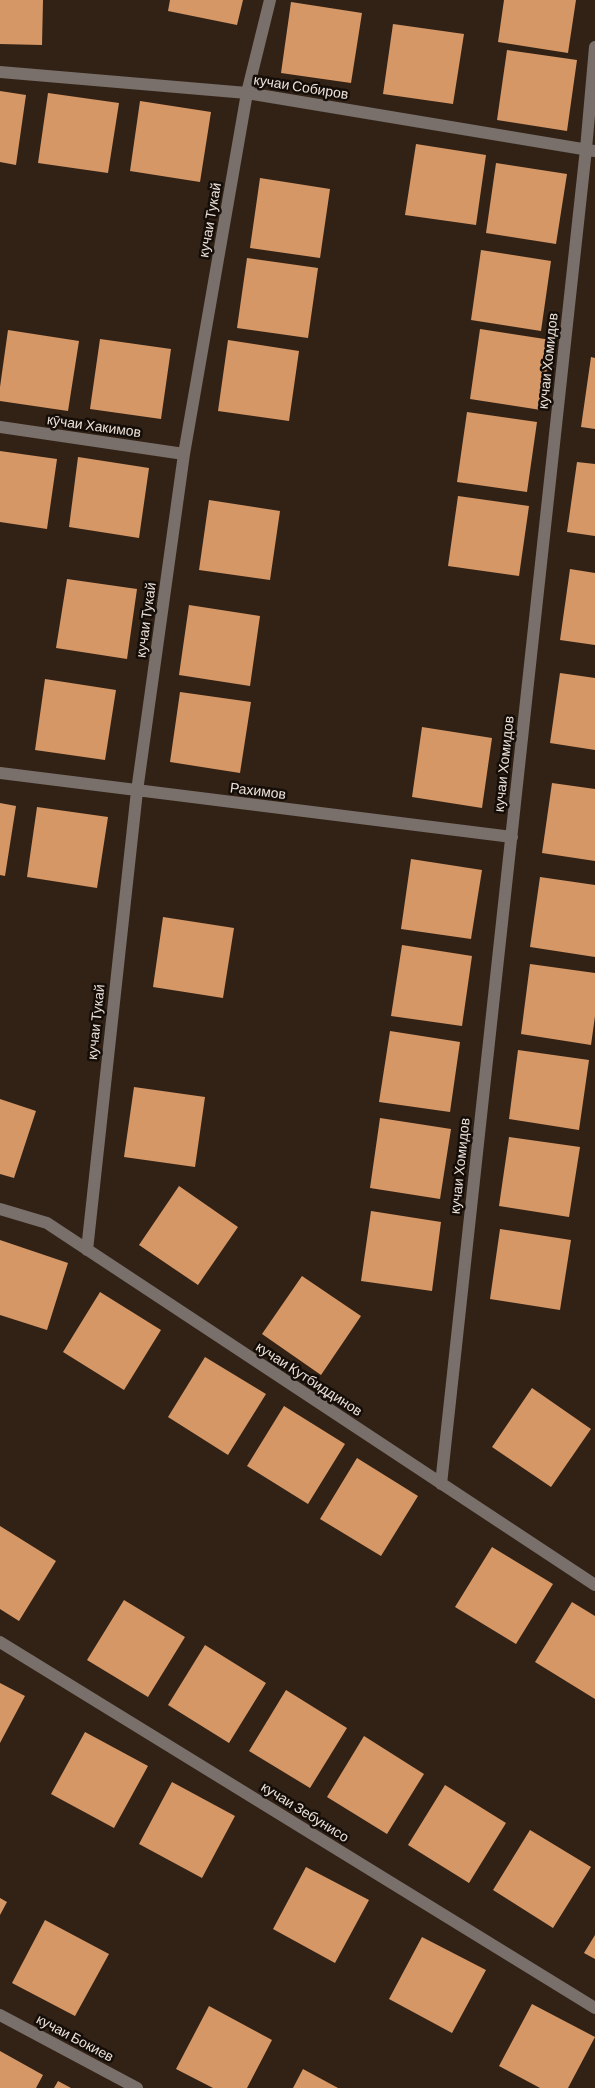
<!DOCTYPE html>
<html>
<head>
<meta charset="utf-8">
<style>
  body { margin:0 }
  canvas { display:block; background:#322216 }
</style>
</head>
<body>
<canvas width="595" height="2088"></canvas>
<script>
const g = document.querySelector('canvas').getContext('2d');
g.lineJoin = 'round';
function fillPath(path, color) { g.fillStyle = color; g.fill(path, 'evenodd'); }
const shape = rows => new Path2D(rows.map(r => 'M' + r).join(''));
function trace(path, color, width, dash) { g.strokeStyle = color; g.lineWidth = width; g.lineCap = dash ? 'butt' : 'round'; g.setLineDash(dash || []); g.stroke(path); }
function label(font, color, halo, rows, align = 'center') {
  g.font = font + ' Barlow,sans-serif'; g.lineWidth = 5; g.setLineDash([]); g.textBaseline = 'middle'; g.strokeStyle = halo; g.fillStyle = color; for (const [text, x, y, turn = 0] of rows) {
    g.save(); g.translate(x, y); g.rotate((+turn || 0) * Math.PI / 180); g.textAlign = isNaN(turn) ? turn : align; if (halo) g.strokeText(text, 0, 0); g.fillText(text, 0, 0); g.restore();
  }
}
const building = shape([
  [0,0,43,0,42,45,0,44],
  [170,0,243,0,237,25,168,11],
  [504,0,576,0,568,53,498,42],
  [291,2,362,13,351,83,281,73],
  [393,24,464,34,453,104,383,94],
  [507,50,577,60,567,131,497,120],
  [0,91,26,95,16,165,0,162],
  [48,93,119,103,108,173,38,163],
  [140,101,211,112,200,182,130,171],
  [416,144,486,155,476,225,405,215],
  [496,163,567,174,556,244,486,233],
  [260,178,330,189,320,258,250,248],
  [481,250,551,261,541,331,471,320],
  [247,258,318,268,308,338,237,328],
  [480,329,551,340,541,410,470,399],
  [8,330,79,341,68,411,0,401,0,387],
  [100,339,171,349,161,419,90,409],
  [228,340,299,351,289,421,218,411],
  [591,357,595,358,595,429,581,427],
  [467,412,537,422,527,492,457,482],
  [0,451,57,459,47,529,0,522],
  [78,457,149,468,139,538,69,527],
  [577,462,595,464,595,536,567,532],
  [458,496,529,506,519,576,448,566],
  [209,500,280,511,270,580,199,570],
  [570,569,595,573,595,645,560,640],
  [67,579,137,589,127,659,56,648],
  [189,605,260,616,250,686,179,675],
  [560,673,595,678,595,750,550,743],
  [45,679,116,690,105,760,35,750],
  [180,692,251,702,240,773,170,762],
  [422,727,492,738,482,808,412,797],
  [552,783,595,789,595,861,542,853],
  [0,803,16,806,5,876,0,875],
  [37,807,108,817,97,888,27,877],
  [411,859,482,870,471,939,401,929],
  [540,877,595,885,595,957,530,947],
  [163,917,234,928,223,998,153,987],
  [402,945,472,956,462,1026,391,1016],
  [530,964,595,973,595,1016,591,1045,521,1034],
  [390,1031,460,1042,450,1112,379,1102],
  [518,1050,589,1060,579,1130,509,1119],
  [134,1087,205,1097,195,1167,124,1157],
  [0,1099,36,1111,14,1178,0,1174],
  [380,1118,451,1129,440,1199,370,1188],
  [509,1137,580,1147,569,1217,499,1206],
  [179,1186,238,1227,198,1285,139,1245],
  [371,1211,441,1222,432,1291,361,1281],
  [500,1229,571,1240,560,1310,490,1299],
  [0,1240,68,1263,47,1330,0,1315],
  [302,1276,361,1316,321,1375,262,1334],
  [100,1292,161,1330,124,1390,63,1352],
  [205,1357,266,1394,228,1455,168,1417],
  [532,1388,591,1429,551,1487,492,1447],
  [284,1406,345,1444,308,1504,247,1466],
  [357,1458,418,1496,381,1556,320,1519],
  [0,1526,56,1561,19,1621,0,1609],
  [492,1547,553,1584,516,1644,455,1607],
  [124,1600,185,1637,148,1697,87,1660],
  [572,1602,595,1616,595,1699,535,1662],
  [205,1645,266,1683,229,1743,168,1705],
  [0,1683,25,1696,0,1743],
  [286,1690,347,1728,310,1788,249,1751],
  [85,1732,148,1766,114,1828,51,1794],
  [364,1736,424,1774,387,1834,327,1797],
  [172,1782,235,1816,202,1878,139,1844],
  [445,1785,506,1823,469,1883,408,1845],
  [530,1830,591,1867,553,1928,493,1890],
  [306,1867,369,1900,335,1963,273,1929],
  [0,1898,7,1902,0,1915],
  [45,1920,109,1954,75,2016,12,1983],
  [595,1935,595,1959,584,1953],
  [422,1937,486,1970,452,2033,389,1999],
  [532,2004,595,2037,568,2088,540,2088,499,2066],
  [209,2006,272,2040,247,2088,213,2088,176,2069],
  [0,2051,43,2075,36,2088,0,2088],
  [303,2069,338,2088,293,2088],
  [58,2081,71,2088,54,2088]
]);
const minor = shape([
  [0,72,247,93,595,151],
  [0,427,184,454],
  [0,773,512,837],
  [0,1209,47,1223,595,1585],
  [87,1250,137,791,184,454,247,93,270,0],
  [441,1484,586,149,595,47],
  [0,1642,595,2008],
  [0,2015,137,2088]
]);
const streetNames = [
  ["кучаи Собиров",301,87,9],
  ["кучаи Тукай",210,220,-80],
  ["кучаи Хомидов",548,361,-84],
  ["кӯчаи Хакимов",94,426,8],
  ["кучаи Тукай",146,620,-82],
  ["кучаи Хомидов",504,764,-84],
  ["Рахимов",258,791,7],
  ["кучаи Тукай",96,1022,-84],
  ["кучаи Хомидов",460,1166,-84],
  ["кучаи Кутбиддинов",309,1379,33],
  ["кучаи Зебунисо",305,1812,32],
  ["кучаи Бокиев",75,2038,28]
];
fillPath(building, '#d69766');
trace(minor, '#7a706b', 12);
label('14px', '#ebe0d8', '#140d08', streetNames);
</script>
</body>
</html>
